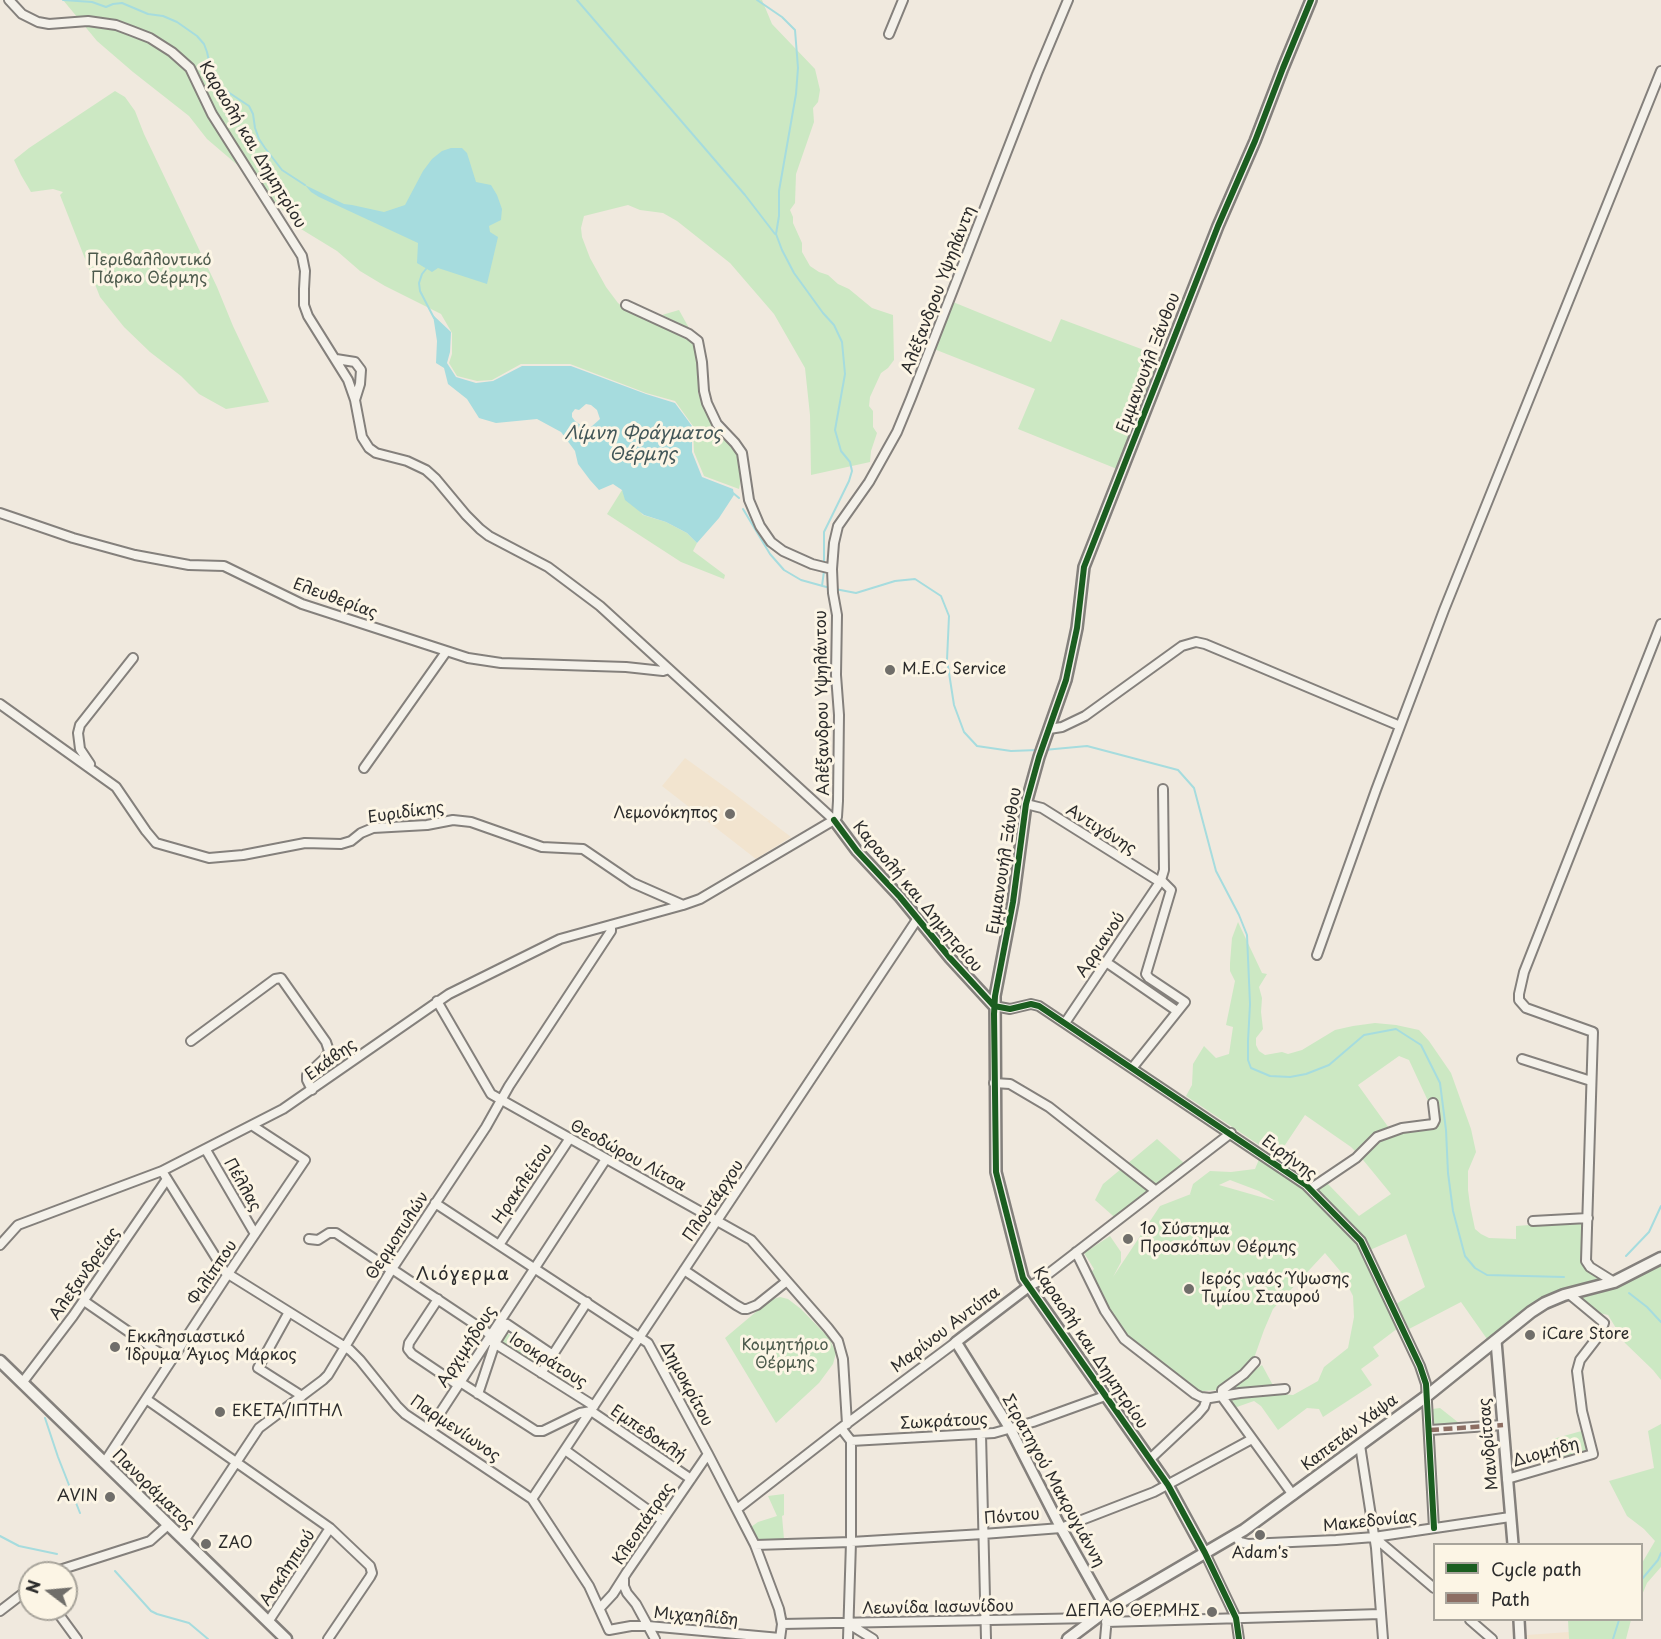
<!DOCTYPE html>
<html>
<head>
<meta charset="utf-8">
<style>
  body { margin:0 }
  #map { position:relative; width:1661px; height:1639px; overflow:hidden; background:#f0e9de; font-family:"Playpen Sans",sans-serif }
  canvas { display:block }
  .legend { position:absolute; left:1433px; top:1543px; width:210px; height:78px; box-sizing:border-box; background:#fcf5e5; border:2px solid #a8a49b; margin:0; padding:8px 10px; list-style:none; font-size:18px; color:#2b2b2b }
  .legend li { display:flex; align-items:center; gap:12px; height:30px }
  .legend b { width:30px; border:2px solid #a8a49b }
  .north { position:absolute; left:18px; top:1561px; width:60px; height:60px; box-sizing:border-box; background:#fcf5e5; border:2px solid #a8a49b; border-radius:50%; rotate:286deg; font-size:16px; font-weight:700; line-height:24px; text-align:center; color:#2b2b2b }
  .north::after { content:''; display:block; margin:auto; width:21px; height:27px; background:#706e6a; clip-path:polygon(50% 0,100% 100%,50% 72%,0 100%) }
</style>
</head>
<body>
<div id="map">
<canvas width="1661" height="1639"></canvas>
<ul class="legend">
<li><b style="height:8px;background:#1b5e20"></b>Cycle path</li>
<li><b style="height:8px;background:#8d6e63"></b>Path</li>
</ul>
<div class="north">N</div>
</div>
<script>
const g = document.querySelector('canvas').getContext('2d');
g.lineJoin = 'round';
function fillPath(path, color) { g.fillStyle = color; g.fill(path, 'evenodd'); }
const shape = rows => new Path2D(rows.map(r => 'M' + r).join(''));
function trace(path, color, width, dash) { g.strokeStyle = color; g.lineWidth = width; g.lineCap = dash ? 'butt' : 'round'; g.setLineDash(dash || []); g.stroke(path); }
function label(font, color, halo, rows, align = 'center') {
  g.font = font + ' "Playpen Sans",sans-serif'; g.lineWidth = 6; g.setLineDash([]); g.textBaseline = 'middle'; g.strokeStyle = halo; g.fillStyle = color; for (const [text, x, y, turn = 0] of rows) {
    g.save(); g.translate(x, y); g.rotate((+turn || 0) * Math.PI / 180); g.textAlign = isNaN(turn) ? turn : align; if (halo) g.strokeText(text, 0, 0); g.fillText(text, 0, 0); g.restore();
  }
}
const built = shape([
  [685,758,732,792,791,837,756,859,662,786],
  [1569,1632,1569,1639,1528,1639,1527,1635]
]);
const green = shape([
  [63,0,762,0,772,24,815,69,820,90,818,102,813,108,814,122,796,174,795,203,790,210,793,217,793,223,802,243,802,252,810,266,819,272,828,275,838,284,849,289,872,308,893,315,894,360,888,368,881,373,870,397,869,406,873,411,873,427,877,433,871,451,870,462,811,475,810,415,805,368,774,314,730,263,677,221,663,213,640,210,628,205,584,216,581,228,582,237,590,258,606,287,618,303,623,307,688,338,694,342,699,376,698,393,712,424,736,450,742,474,739,489,704,476,694,452,693,426,675,401,646,393,570,364,521,364,492,380,477,381,457,376,449,363,452,354,452,333,441,314,385,286,360,271,337,251,301,229,248,174,207,139,189,116,133,72,97,41],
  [115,91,125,97,135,111,144,134,217,287,233,326,269,402,226,409,199,394,181,376,150,352,124,327,100,297,60,195,63,192,53,189,31,192,21,175,14,160,29,148],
  [953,302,1051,342,1061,319,1160,356,1117,469,1018,429,1035,389,934,349],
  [679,310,689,328,662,315],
  [622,490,643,515,666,522,687,533,697,543,693,551,725,575,724,579,681,562,607,514],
  [1238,922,1262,973,1267,974,1259,987,1262,998,1261,1012,1263,1029,1256,1038,1256,1045,1259,1051,1265,1055,1282,1052,1288,1054,1302,1050,1335,1030,1353,1026,1375,1023,1396,1025,1419,1030,1429,1041,1451,1073,1471,1129,1476,1152,1468,1171,1468,1190,1470,1205,1475,1229,1481,1234,1489,1238,1516,1239,1516,1226,1583,1221,1582,1262,1586,1270,1600,1278,1600,1281,1559,1291,1544,1297,1527,1307,1487,1339,1461,1302,1409,1329,1396,1304,1425,1287,1406,1234,1370,1250,1365,1240,1317,1190,1324,1184,1328,1184,1359,1216,1391,1194,1359,1155,1351,1147,1305,1115,1277,1157,1186,1096,1192,1085,1193,1064,1204,1046,1216,1058,1229,1054,1233,1027,1226,1025,1235,981,1230,971,1230,963,1232,938],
  [1399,1056,1409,1060,1428,1101,1433,1101,1435,1125,1403,1131,1394,1135,1358,1085],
  [1157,1139,1184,1163,1184,1172,1120,1222,1095,1200,1103,1184],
  [1260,1157,1298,1185,1358,1246,1398,1328,1373,1347,1379,1356,1361,1369,1372,1385,1323,1417,1319,1409,1307,1408,1278,1430,1261,1406,1254,1401,1234,1408,1228,1398,1267,1393,1293,1395,1318,1381,1324,1367,1348,1348,1354,1317,1353,1296,1341,1272,1325,1253,1273,1309,1264,1330,1253,1361,1219,1390,1203,1391,1198,1391,1124,1334,1110,1312,1091,1272,1094,1269,1084,1253,1110,1236,1121,1252,1121,1262,1113,1277,1160,1206,1191,1194,1190,1194,1193,1184,1210,1171,1231,1172,1255,1169],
  [1230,1180,1259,1191,1275,1201,1219,1185],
  [1661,1266,1661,1380,1653,1370,1625,1343,1608,1315,1599,1313,1581,1298,1610,1290,1647,1271],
  [780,1297,788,1299,801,1309,829,1338,836,1353,833,1364,819,1383,776,1423,725,1338,770,1300],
  [504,1331,544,1357,538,1366,498,1341],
  [1262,1365,1275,1389,1225,1393,1224,1391,1237,1383],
  [1440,1408,1459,1423,1466,1425,1432,1426,1432,1409],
  [1661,1424,1661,1567,1647,1583,1642,1595,1642,1563,1655,1541,1644,1529,1627,1516,1609,1481,1654,1468,1648,1431],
  [1585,1430,1589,1444,1586,1452,1557,1461,1553,1439],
  [784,1494,784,1515,782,1516,784,1539,774,1539,759,1541,751,1527,758,1522,777,1516,768,1496],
  [1568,1620,1631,1620,1626,1639,1569,1639]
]);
const water = shape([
  [451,148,462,148,467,153,476,182,491,185,497,195,502,209,501,220,489,226,490,232,498,237,487,284,438,268,432,272,417,263,418,243,319,197,311,192,305,185,344,204,352,205,384,212,405,205,423,171,432,159,442,151],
  [433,315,451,332,450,352,447,363,456,377,476,383,493,381,522,366,571,366,646,394,675,403,692,426,692,452,702,477,733,489,734,495,719,518,697,543,687,533,666,522,644,515,625,500,622,490,613,484,599,490,590,480,578,464,575,451,561,432,537,419,496,423,479,418,467,399,448,384,444,368,436,363,437,341],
  [586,404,591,405,597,410,600,419,591,427,586,429,575,421,572,417,572,413,575,409,579,410]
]);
const stream = shape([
  [63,0,92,2,106,7,113,4,122,3,148,14,163,16,177,22,197,36,204,44,207,52,209,61,217,82,222,88,249,106,253,114,255,128,259,139,265,148,282,170,305,185],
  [577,0,745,195,775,234],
  [757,0,782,17,795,30,798,68,796,94,779,191,779,216,776,234,782,250,794,273,823,313,834,325,842,342,845,374,835,430,841,451,850,462,852,471,849,481,824,532,824,565],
  [426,269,422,274,419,283,420,291,434,318],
  [733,493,739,498],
  [743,509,770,554,784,570,801,580,830,588],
  [822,586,824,571],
  [835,589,856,593,895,581,915,579,941,596,949,616,947,660,954,705,964,732,977,746,1011,751,1038,750],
  [1044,750,1087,746,1178,770,1194,788,1216,871,1239,915,1247,935,1250,1004,1248,1041,1248,1060,1251,1068,1270,1076,1290,1077,1306,1074,1329,1065,1364,1035,1396,1029,1421,1045,1440,1083,1446,1130,1448,1173,1453,1211,1465,1256,1475,1268,1487,1275,1564,1277],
  [1626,1256,1649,1232,1661,1206],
  [1629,1293,1647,1307,1661,1322],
  [45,1418,58,1457,80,1513],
  [0,1536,19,1546,57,1554],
  [115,1571,151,1611,157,1614,189,1623,208,1639],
  [1642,1579,1658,1560,1661,1553],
  [1613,1639,1619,1620]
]);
const minor = shape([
  [9,0,22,14,38,22,49,24,88,21,116,25,132,31,150,38,172,52,190,68,212,114,302,256,305,271,304,289,304,305,308,316,348,380,355,400,362,437,369,448,376,453,407,461,426,470,436,479,466,515,480,529,489,536,548,567,600,606,834,820],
  [889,34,903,0],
  [626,305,689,334,698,341,702,362,704,391,707,403,717,424,735,443,742,453,749,500,760,526,771,542,783,551,812,564,832,569],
  [336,359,355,362,361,370,360,384,355,400],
  [0,513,73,538,135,555,189,565,224,566,302,604,468,658,501,663,626,667,663,671,669,669],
  [0,704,116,787,146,831,156,843,209,858,243,855,305,843,341,844,351,841,361,833,373,828,427,825,453,820,471,822,542,847,583,849,633,883,683,905,700,899,834,820],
  [1049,729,1062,727,1085,716,1182,646,1196,642,1205,644,1241,659,1400,726],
  [90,764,80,749,78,733,80,725,133,658],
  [364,768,446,652],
  [1026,804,1042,808,1160,882,1161,880,1171,890,1146,974,1149,978,1185,1002,1133,1067],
  [834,820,837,817,838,801,839,715,836,675,837,615,833,593,832,569,834,543,838,526,869,482,897,432,911,398,1037,74,1068,0],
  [1161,880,1164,870,1163,789],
  [1317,955,1376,790,1444,610,1661,71],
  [1106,962,1177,1011],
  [437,1001,491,1094,751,1240,828,1328,838,1341,843,1359,847,1424],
  [994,1006,1010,1009,1031,1004,1039,1006,1306,1185,1361,1241,1420,1366,1426,1384,1434,1528],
  [1065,1023,1160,882],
  [191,1041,275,979,281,978,326,1042,329,1051,325,1058,307,1075,307,1080,312,1090],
  [1522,1059,1591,1081],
  [994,1083,1010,1084,1049,1107,1156,1191],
  [206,1150,255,1234],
  [162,1171,225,1272,350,1350,360,1360,397,1406,405,1414,532,1499,589,1586,609,1630,631,1626,648,1626,780,1638],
  [1310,1189,1356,1158,1377,1137,1402,1128,1433,1124,1435,1120,1433,1103],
  [435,1203,648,1343,708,1454,755,1545,779,1609,782,1624,780,1639],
  [1533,1221,1588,1218],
  [309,1239,318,1240,329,1233,336,1233,391,1270],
  [0,1245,18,1225,162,1171,283,1109,449,994,560,939,683,905],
  [499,1245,570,1138],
  [1076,1252,1105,1311,1124,1339,1195,1394,1201,1397,1210,1398,1240,1393,1285,1389],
  [392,1269,491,1335],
  [684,1270,736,1305,743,1309,747,1309,757,1305,787,1281],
  [1614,1282,1590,1267,1586,1261,1593,1032,1526,1008,1519,1000,1519,994,1524,972,1661,624],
  [1028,1287,1039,1281,1231,1133],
  [438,1299,409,1343,408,1349,412,1354,458,1385],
  [84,1301,171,1361],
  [289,1312,258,1368,302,1396],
  [491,1341,594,1406],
  [541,1373,587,1302],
  [460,1382,536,1431,543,1431,580,1413,591,1411,691,1479],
  [22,1383,73,1316,167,1179],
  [478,1394,495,1343,507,1324,553,1355],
  [1222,1397,1293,1495],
  [1222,1397,1222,1390,1244,1374,1255,1362],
  [146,1399,330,1528,370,1566,372,1573,370,1577,328,1639],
  [841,1428,851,1441,851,1542,848,1639],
  [429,1430,606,1159],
  [1430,1430,1503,1425],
  [981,1434,986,1639],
  [851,1441,994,1433,1033,1422,1105,1396],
  [1360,1445,1376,1548,1383,1639],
  [565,1450,662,1520],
  [1150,1459,1198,1414,1204,1407,1207,1398],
  [104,1463,228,1274,305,1160,253,1126],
  [1507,1479,1593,1454,1582,1411,1577,1371,1580,1360,1600,1334,1604,1323,1569,1294],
  [532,1499,918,918],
  [737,1509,841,1428,956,1342],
  [1235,1536,1240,1542,1248,1544,1336,1540,1374,1537,1510,1517],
  [1374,1537,1434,1588],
  [184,1541,259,1428,323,1380,328,1375,392,1269,486,1127,509,1086,611,931,611,925],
  [755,1545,851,1542,983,1534,1061,1528,1154,1492,1252,1439],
  [1205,1553,1236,1618,1239,1639],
  [50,1573,150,1541,168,1525],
  [624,1579,624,1586,627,1593,636,1604,655,1639],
  [600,1608,613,1594,627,1572,708,1454],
  [55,1609,77,1639],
  [0,1611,30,1588],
  [1470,1620,1492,1639],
  [268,1622,330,1528],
  [1106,1622,1381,1614],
  [782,1624,1094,1618],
  [849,1624,873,1639],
  [1105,1639,1107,1617]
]);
const tertiary = shape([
  [834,820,857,851,900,897,950,958,994,1006],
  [1028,1287,956,1342,1011,1430,1061,1528,1107,1610],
  [1496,1341,1513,1544],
  [1205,1553,1168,1485,1023,1278,996,1172,995,996,1013,902,1026,804,1039,757,1066,680,1077,628,1084,567,1218,226,1255,141,1283,68,1311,0],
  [1519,1620,1520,1639]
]);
const secondary = shape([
  [0,1361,286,1639],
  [1068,1639,1104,1612,1244,1530,1428,1395,1531,1312,1545,1303,1564,1295,1614,1282,1661,1258]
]);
const quiet = shape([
  [1430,1430,1503,1425]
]);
const cycleway = shape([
  [834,820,857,851,900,897,950,958,994,1006,1010,1009,1031,1004,1039,1006,1306,1185,1361,1241,1420,1366,1426,1384,1434,1528],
  [1239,1639,1236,1618,1205,1553,1168,1485,1023,1278,996,1172,994,1014,995,996,1013,902,1026,804,1039,757,1066,680,1077,628,1084,567,1218,226,1255,141,1283,68,1311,0]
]);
const markers = [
  [890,670,6,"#706e6a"],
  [730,814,6,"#706e6a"],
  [1128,1239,6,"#706e6a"],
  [1189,1289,6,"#706e6a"],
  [1530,1335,6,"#706e6a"],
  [115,1347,6,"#706e6a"],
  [220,1412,6,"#706e6a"],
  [110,1497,6,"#706e6a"],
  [1260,1535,6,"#706e6a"],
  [206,1544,6,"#706e6a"],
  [1212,1612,6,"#706e6a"]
];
const streetNames = [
  ["Καραολή και Δημητρίου",252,145,59],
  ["Αλέξανδρου Υψηλάντη",939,290,-69],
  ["Εμμανουήλ Ξάνθου",1149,363,-69],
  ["Ελευθερίας",335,599,20],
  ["Αλέξανδρου Υψηλάντου",823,703,-91],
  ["Ευριδίκης",406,813,-8],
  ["Αντιγόνης",1101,830,32],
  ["Εμμανουήλ Ξάνθου",1005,861,-81],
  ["Καραολή και Δημητρίου",917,897,50],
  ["Αρριανού",1101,945,-56],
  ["Εκάβης",331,1060,-36],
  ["Θεοδώρου Λίτσα",628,1156,29],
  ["Ειρήνης",1289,1158,36],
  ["Ηρακλείτου",523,1184,-56],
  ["Πέλλας",242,1185,60],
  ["Πλουτάρχου",714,1201,-56],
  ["Θερμοπυλών",398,1236,-57],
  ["Φιλίππου",213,1273,-56],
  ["Αλεξανδρείας",85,1274,-55],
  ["Μαρίνου Αντύπα",946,1330,-37],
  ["Αρχιμήδους",467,1347,-57],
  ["Καραολή και Δημητρίου",1090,1348,56],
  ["Ισοκράτους",548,1361,32],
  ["Δημοκρίτου",686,1384,62],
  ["Σωκράτους",944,1422,-3],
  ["Παρμενίωνος",455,1429,34],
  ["Καπετάν Χάψα",1350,1433,-37],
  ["Εμπεδοκλή",648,1434,34],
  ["Μανδρίτσας",1489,1444,-95],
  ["Διομήδη",1546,1453,-16],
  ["Στρατηγού Μακρυγιάννη",1053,1481,61],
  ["Πανοράματος",153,1490,44],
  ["Πόντου",1012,1517,-5],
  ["Μακεδονίας",1370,1522,-6],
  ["Κλεοπάτρας",644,1524,-56],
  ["Ασκληπιού",288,1568,-57],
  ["Λεωνίδα Ιασωνίδου",938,1608,-1],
  ["Μιχαηλίδη",696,1617,5]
];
const parkNames = [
  ["Περιβαλλοντικό",149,261],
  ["Πάρκο Θέρμης",149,279],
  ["Κοιμητήριο",785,1346],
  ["Θέρμης",785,1364]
];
const poiNames = [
  ["M.E.C Service",902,670],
  ["Λεμονόκηπος",718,814,"right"],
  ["1ο Σύστημα",1140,1230],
  ["Προσκόπων Θέρμης",1140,1248],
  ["Ιερός ναός Ύψωσης",1201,1280],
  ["Τιμίου Σταυρού",1201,1298],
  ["iCare Store",1542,1335],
  ["Εκκλησιαστικό",127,1338],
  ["Ίδρυμα Άγιος Μάρκος",127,1356],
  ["ΕΚΕΤΑ/ΙΠΤΗΛ",232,1412],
  ["AVIN",98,1497,"right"],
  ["ZAO",218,1544],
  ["Adam's",1260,1554,"center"],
  ["ΔΕΠΑΘ ΘΕΡΜΗΣ",1200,1612,"right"]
];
const waterNames = [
  ["Λίμνη Φράγματος",643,434],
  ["Θέρμης",643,455]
];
const neighbourhoodNames = [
  ["Λιόγερμα",463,1275]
];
fillPath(built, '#f2e4cf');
fillPath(green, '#cce8c3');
fillPath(water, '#a6dcde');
trace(stream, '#a6dcde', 2);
trace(minor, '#84807c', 12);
trace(tertiary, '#84807c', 14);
trace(secondary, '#84807c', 15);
trace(minor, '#f4f1ea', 8);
trace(tertiary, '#f4f1ea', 9);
trace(secondary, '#f4f1ea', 10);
trace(quiet, '#8d6e63', 4.5, [9, 4.5]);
trace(cycleway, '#1b5e20', 6);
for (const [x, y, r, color] of markers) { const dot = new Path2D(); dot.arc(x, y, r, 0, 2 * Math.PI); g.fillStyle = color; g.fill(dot); trace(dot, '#fcf5e5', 2); }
label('16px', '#2b2b2b', '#fcf5e5', streetNames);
label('16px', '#4c5a4c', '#fcf5e5', parkNames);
label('16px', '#2b2b2b', '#fcf5e5', poiNames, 'left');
label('italic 18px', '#425658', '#fcf5e5', waterNames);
g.letterSpacing = '1.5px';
label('18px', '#2b2b2b', '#fcf5e5', neighbourhoodNames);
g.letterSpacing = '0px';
</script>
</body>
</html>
